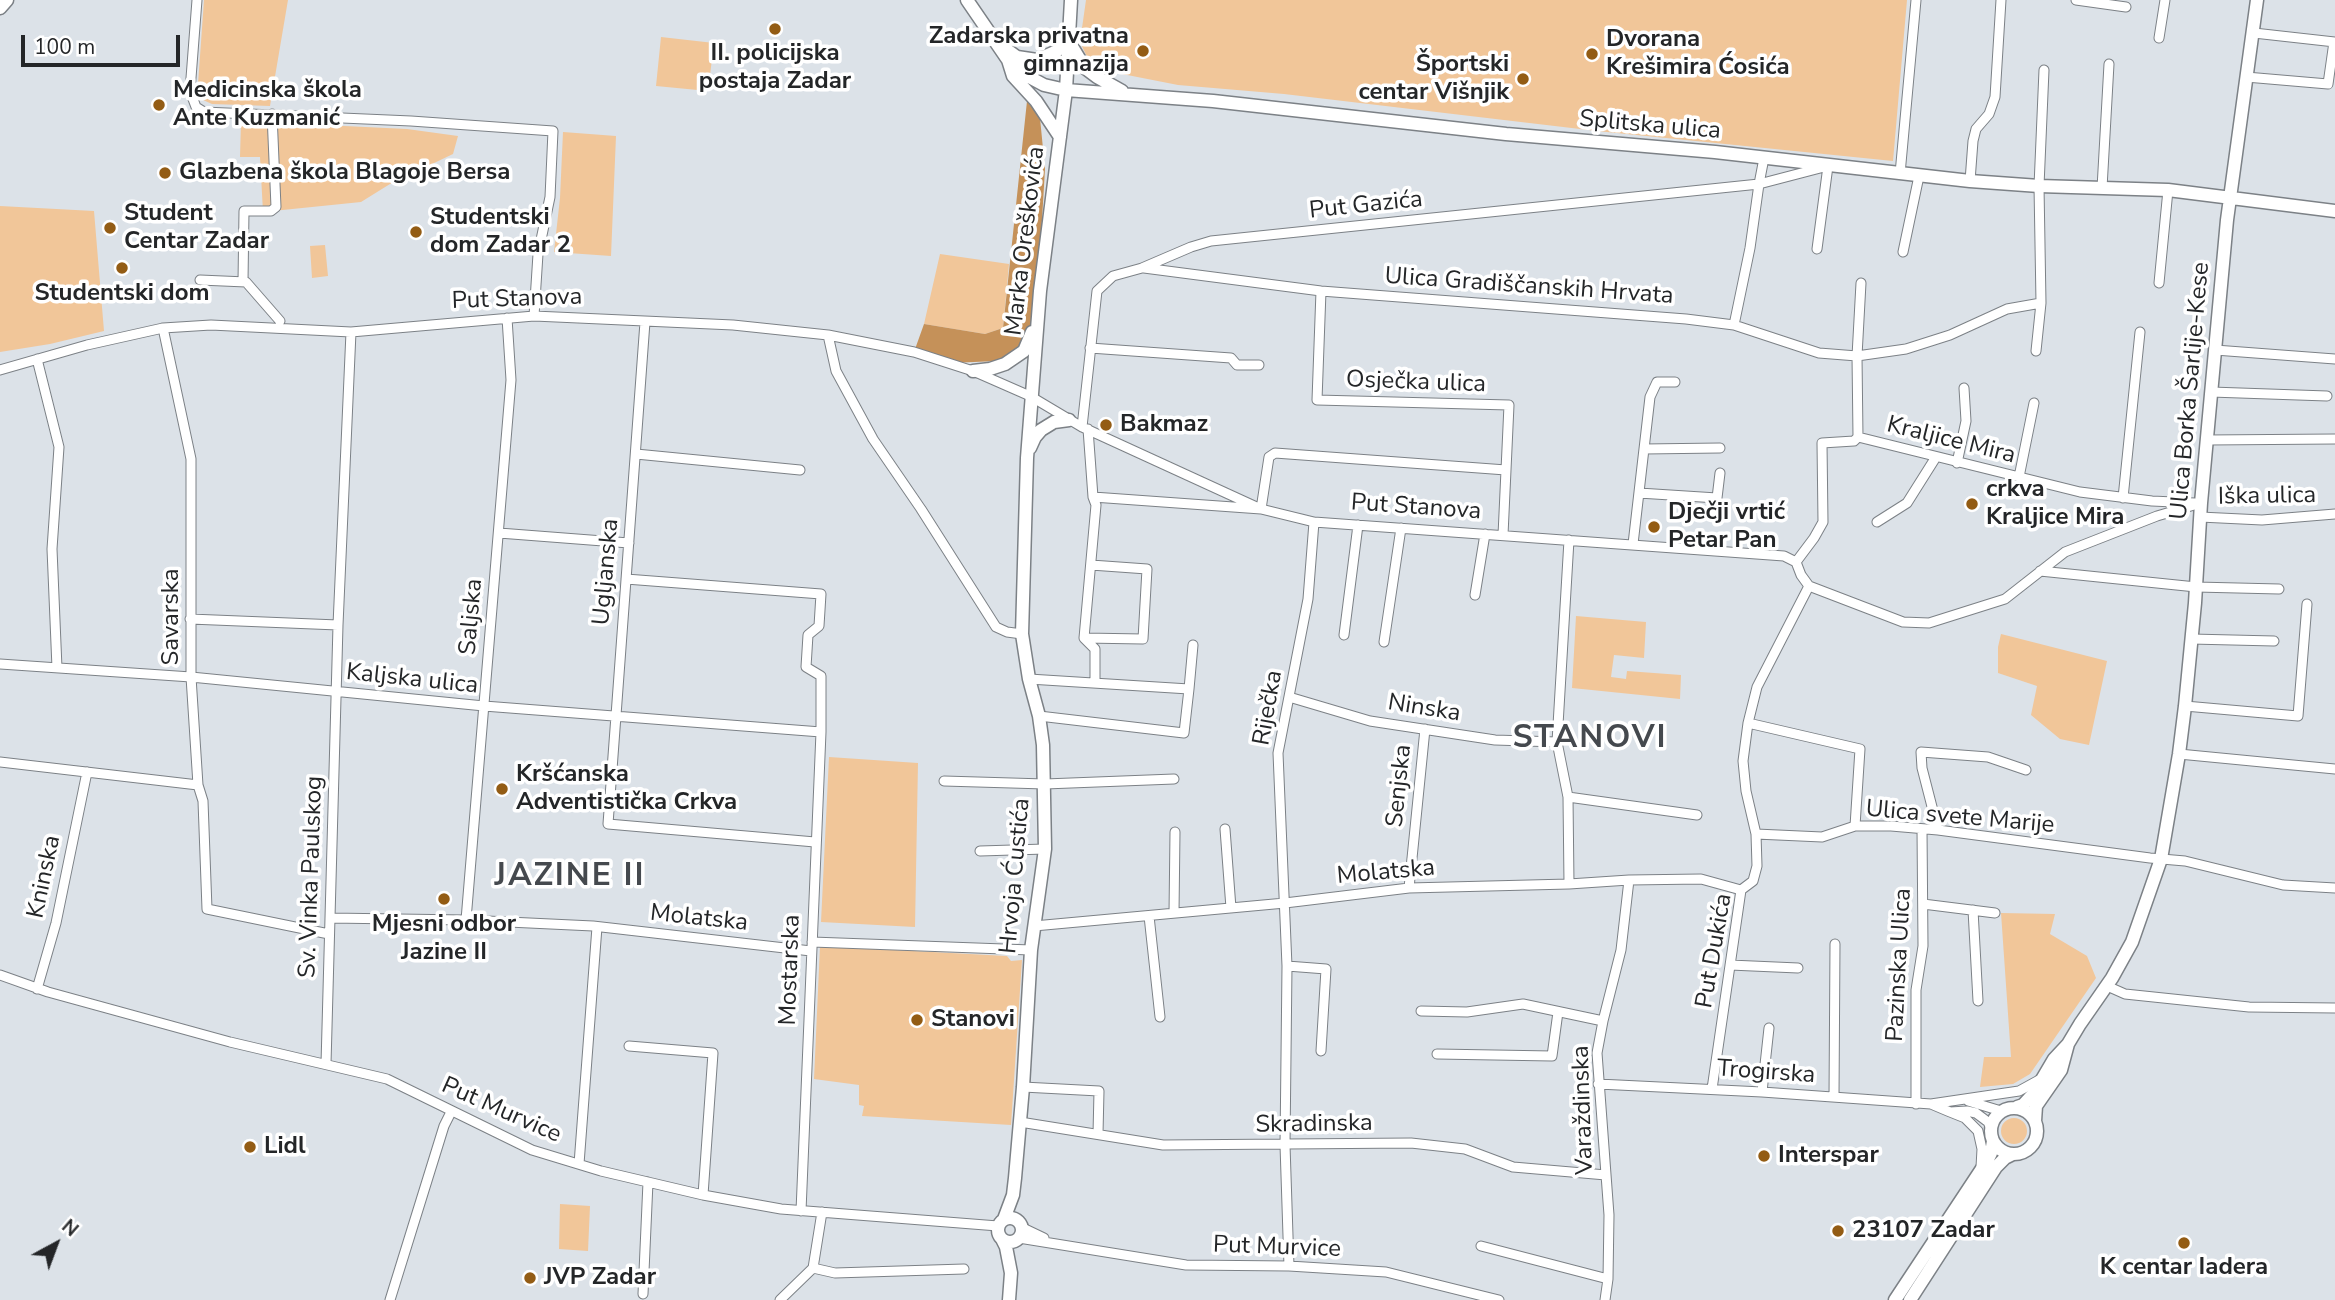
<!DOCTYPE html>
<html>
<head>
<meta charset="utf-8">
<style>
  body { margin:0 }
  #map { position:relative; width:2335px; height:1300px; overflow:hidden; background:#dce2e8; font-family:"Nunito Sans",sans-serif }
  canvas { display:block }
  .north { position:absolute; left:21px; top:1209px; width:70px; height:70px; -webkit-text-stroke:5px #fff; paint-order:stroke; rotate:41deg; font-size:19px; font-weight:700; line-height:28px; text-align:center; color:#242628 }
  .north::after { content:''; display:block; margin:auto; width:24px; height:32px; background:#242628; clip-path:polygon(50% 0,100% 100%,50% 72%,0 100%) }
  .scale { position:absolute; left:21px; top:35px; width:159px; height:32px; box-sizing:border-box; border:4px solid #242628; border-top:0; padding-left:9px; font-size:21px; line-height:24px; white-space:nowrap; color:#242628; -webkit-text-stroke:5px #fff; paint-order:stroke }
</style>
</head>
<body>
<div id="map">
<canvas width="2335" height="1300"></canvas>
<div class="north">N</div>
<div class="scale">100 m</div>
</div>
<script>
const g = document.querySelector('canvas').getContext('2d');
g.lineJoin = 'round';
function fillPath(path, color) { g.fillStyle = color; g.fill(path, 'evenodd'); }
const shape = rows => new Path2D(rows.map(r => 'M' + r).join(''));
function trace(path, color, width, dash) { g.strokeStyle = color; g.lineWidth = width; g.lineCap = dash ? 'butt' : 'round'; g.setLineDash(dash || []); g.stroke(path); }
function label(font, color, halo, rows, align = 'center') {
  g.font = font + ' "Nunito Sans",sans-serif'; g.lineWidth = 7; g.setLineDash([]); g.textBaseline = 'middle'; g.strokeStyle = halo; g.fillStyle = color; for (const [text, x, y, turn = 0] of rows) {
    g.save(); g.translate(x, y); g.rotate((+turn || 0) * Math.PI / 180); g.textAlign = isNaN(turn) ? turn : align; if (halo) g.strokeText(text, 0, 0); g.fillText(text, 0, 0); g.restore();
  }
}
const green = shape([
  [204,0,288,0,270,106,212,104,203,100,198,84],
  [1086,0,1907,0,1893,161,1597,131,1284,94,1178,85,1112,72,1089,61,1080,42],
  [661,37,714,43,708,91,656,86],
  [241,121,407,129,458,136,453,154,390,184,361,202,263,212,260,157,240,157],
  [563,132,616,136,611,256,554,252,560,198],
  [0,206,94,211,104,331,50,344,0,352],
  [325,245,328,276,312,278,310,246],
  [940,254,1009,264,1003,328,985,334,924,324],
  [1576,616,1646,622,1644,658,1614,655,1611,677,1626,679,1627,671,1681,675,1680,699,1572,688],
  [2001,634,2107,661,2089,745,2060,739,2031,715,2037,686,1998,673,1998,647],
  [829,757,918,763,915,927,821,922],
  [2001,913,2055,914,2050,934,2087,956,2096,978,2030,1074,2013,1084,1980,1087,1984,1057,2011,1057],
  [820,946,1007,956,1011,961,1022,960,1011,1125,862,1116,864,1106,859,1105,859,1085,814,1079],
  '2001 1131a13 13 0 1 1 26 0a13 13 0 1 1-26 0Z',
  [560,1204,590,1206,588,1251,559,1249]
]);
const forest = shape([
  [1027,101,1040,118,1045,169,1034,356,1020,360,951,363,914,352,924,324,985,334,1003,328]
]);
const street = shape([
  [197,0,190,91,196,107,204,112,411,121,553,131,550,197,538,254,534,316],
  [2076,0,2126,7],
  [2254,33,2335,42],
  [2159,38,2165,0],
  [2246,77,2328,84,2334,42],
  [1900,174,1916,0],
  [1970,181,1973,141,1976,129,1989,114,1995,97,2001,0],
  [2102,188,2109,64],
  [1817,249,1828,166,1759,184,1750,248,1734,325,1819,353,1857,356,1858,437],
  [1903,252,1919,176],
  [1144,268,1321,291,1686,319,1734,325],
  [200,280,246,282,280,321],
  [243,282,244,211,271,211,276,207,272,114],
  [1861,283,1857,356,1906,349,1950,335,2007,309,2041,303,2039,186,2044,70],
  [2159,283,2168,190],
  [1321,291,1317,400,1509,405,1503,535],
  [645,322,608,824,815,842],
  [163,328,191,459,191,677,198,785,203,801,207,909,329,934],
  [828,335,836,371,873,439,921,509,996,627,1007,632,1022,634],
  [1090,348,1231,358,1237,365,1259,365],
  [2215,350,2335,359],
  [2036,351,2041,303],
  [37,359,59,447,52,549,57,668],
  [0,370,87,345,163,328,211,325,351,332,534,316,733,325,828,335,914,352,973,371,1030,396,1082,427,1261,509,1314,522,1784,556,1796,562,1801,575,1809,586],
  [2211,392,2327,396],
  [1082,427,1097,291,1113,276,1142,268,1191,247,1211,241,1759,184,1764,158],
  [1088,429,1093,497,1096,505,1084,638,1095,649,1095,683],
  [1858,437,2080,492,2152,501,2195,503],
  [2207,440,2335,439],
  [1644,449,1720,448],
  [636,454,800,470],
  [1957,463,1966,421,1964,388],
  [2019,477,2034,403],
  [1639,493,1717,498,1720,473],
  [1093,497,1261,509,1269,457,1275,453,1506,470],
  [2123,498,2140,332],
  [2200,517,2262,520,2335,514],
  [1877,522,1907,503,1936,457],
  [499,533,629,543],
  [1633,544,1650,397,1657,382,1675,382],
  [1796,562,1814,538,1823,522,1822,443,1854,441,1858,437],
  [2040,571,2196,587,2279,589],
  [626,579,821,594,819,626,808,635,806,667,821,676,821,732,801,1211],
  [1809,586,1903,622,1929,623,2005,599,2065,552,2157,516,2201,503],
  [1475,595,1485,534],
  [190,619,338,625,351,332],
  [1344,635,1358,525],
  [1084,638,1143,639,1147,569,1091,565],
  [2191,639,2274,641],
  [1384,642,1401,528],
  [0,664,191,677,484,706,821,732],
  [1029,679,1189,689,1184,733,1039,716],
  [1189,689,1193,645],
  [1289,697,1370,721,1495,740,1557,742],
  [2185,706,2298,716,2307,604],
  [1748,723,1860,749,1855,826],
  [2179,754,2335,769],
  [0,762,198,785],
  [944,781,1045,784,1174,779],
  [1568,797,1697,815],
  [1225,829,1231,908],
  [1938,830,1922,768,1921,752,1988,757,2026,770],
  [1756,834,1822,837,1855,826,1891,826,1938,830,2150,858,2185,861,2283,885,2335,888],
  [980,851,1045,849],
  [1569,884,1568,797,1557,742,1569,540],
  [1409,888,1425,729],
  [1923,904,1995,913],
  [1973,910,1978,1001],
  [1174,913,1175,832],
  [1149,916,1160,1017],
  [330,918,466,920,593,926,811,951],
  [466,920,511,380,507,318],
  [1034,926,1285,903,1409,888,1569,884,1629,880,1701,879,1741,890],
  [812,942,1031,950],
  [1730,965,1798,968],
  [1287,966,1326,969,1321,1051],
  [0,975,48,992,230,1042,387,1079,532,1150,601,1171,703,1195,781,1209,998,1226],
  [2107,986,2125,994,2249,1007,2335,1008],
  [37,989,56,923,87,772],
  [1421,1011,1467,1012,1523,1004,1603,1021],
  [629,1046,713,1053,703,1195],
  [1437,1054,1552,1056,1558,1012],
  [326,1064,338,625],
  [1598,1084,1762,1092,1931,1104,2019,1091,2039,1080],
  [1023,1087,1099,1091,1098,1134],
  [1712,1089,1741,890,1753,881,1757,866,1756,834,1746,791,1743,761,1748,723,1757,687,1809,586],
  [1762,1092,1769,1028],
  [1834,1097,1835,944],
  [1968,1101,2001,1111],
  [1916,1104,1916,990,1923,946,1922,829],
  [1931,1104,1950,1112,1967,1111,1976,1113,1988,1122,1991,1128],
  [1950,1112,1965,1118,1978,1131,1982,1149,1981,1167],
  [1020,1122,1163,1145,1411,1143,1465,1149,1513,1167,1606,1175],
  [579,1164,597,927],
  [1023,1228,1044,1238],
  [1019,1238,1186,1265,1289,1266,1386,1272,1499,1300],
  [1481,1246,1608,1279],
  [1289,1266,1285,1145,1287,966,1278,753,1308,599,1314,522],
  [813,1268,835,1273,964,1269],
  [643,1294,648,1182],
  [390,1300,444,1126,451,1112],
  [780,1300,813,1268,822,1212],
  [1605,1300,1608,1279,1609,1215,1597,1053,1603,1021,1621,950,1629,880]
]);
const secondary = shape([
  [967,0,1008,60,1031,78,1044,85,1066,90,1213,101,1506,134,1715,152,1970,181,2039,186,2168,190,2335,211],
  [0,8,7,0],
  [1068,40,1085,68,1097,77,1122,91],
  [1006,49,1017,57,1037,60,1057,51,1067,40],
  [1008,60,1013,76,1036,101,1060,137],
  [973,371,990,369,1005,364,1024,351,1032,332],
  [1030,448,1035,437,1041,430,1054,422,1069,420],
  [2017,1107,2023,1105,2034,1093,2054,1059,2068,1044],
  '1991 1131a23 23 0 1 1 46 0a23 23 0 1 1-46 0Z',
  [2035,1121,2036,1106,2061,1070,2068,1044,2080,1024,2112,978,2132,942,2161,859,2179,754,2185,706,2195,603,2201,503,2227,220,2257,0],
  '998 1230a12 12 0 1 1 24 0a12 12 0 1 1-24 0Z',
  [1004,1219,1013,1195,1015,1178,1023,1087,1031,950,1045,849,1043,745,1039,716,1029,679,1022,634,1027,458,1040,291,1066,90,1071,0],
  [1002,1239,1006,1247,1011,1273,1009,1300],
  [1895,1300,1987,1161,1991,1153,1993,1141],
  [1910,1300,1996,1167,2005,1158,2013,1154]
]);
const markers = [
  [775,29,7,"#935c14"],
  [1143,51,7,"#935c14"],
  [1592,54,7,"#935c14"],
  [1523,79,7,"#935c14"],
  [159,105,7,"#935c14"],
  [165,173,7,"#935c14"],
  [110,228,7,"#935c14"],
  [416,232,7,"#935c14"],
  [122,268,7,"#935c14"],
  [1106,425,7,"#935c14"],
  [1972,504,7,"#935c14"],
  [1654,527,7,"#935c14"],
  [502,789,7,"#935c14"],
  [444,899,7,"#935c14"],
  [917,1020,7,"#935c14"],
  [250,1147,7,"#935c14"],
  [1764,1156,7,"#935c14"],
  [1838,1231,7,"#935c14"],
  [2184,1243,7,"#935c14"],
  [530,1278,7,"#935c14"]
];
const poiNames = [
  ["Zadarska privatna",1129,37,"right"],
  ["gimnazija",1129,65,"right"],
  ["Dvorana",1606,40],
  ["Krešimira Ćosića",1606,68],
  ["II. policijska",775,54,"center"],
  ["postaja Zadar",775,82,"center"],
  ["Športski",1509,65,"right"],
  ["centar Višnjik",1509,93,"right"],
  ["Medicinska škola",173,91],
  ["Ante Kuzmanić",173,119],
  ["Glazbena škola Blagoje Bersa",179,173],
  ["Student",124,214],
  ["Centar Zadar",124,242],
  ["Studentski",430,218],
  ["dom Zadar 2",430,246],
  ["Studentski dom",122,294,"center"],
  ["Bakmaz",1120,425],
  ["crkva",1986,490],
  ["Kraljice Mira",1986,518],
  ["Dječji vrtić",1668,513],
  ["Petar Pan",1668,541],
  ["Kršćanska",516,775],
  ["Adventistička Crkva",516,803],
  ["Mjesni odbor",444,925,"center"],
  ["Jazine II",444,953,"center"],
  ["Stanovi",931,1020],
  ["Lidl",264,1147],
  ["Interspar",1778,1156],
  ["23107 Zadar",1852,1231],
  ["K centar Iadera",2184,1268,"center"],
  ["JVP Zadar",544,1278]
];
const streetNames = [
  ["Splitska ulica",1650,126,5],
  ["Put Gazića",1366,206,-6],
  ["Marka Oreškovića",1026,241,-83],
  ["Ulica Gradiščanskih Hrvata",1529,287,4],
  ["Put Stanova",517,300,-2],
  ["Osječka ulica",1416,383,2],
  ["Ulica Borka Šarlije-Kese",2191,391,-85],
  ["Kraljice Mira",1951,441,14],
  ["Iška ulica",2267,497,-1],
  ["Put Stanova",1416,508,4],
  ["Ugljanska",607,572,-85],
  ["Savarska",172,617,-90],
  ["Saljska",472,617,-85],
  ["Kaljska ulica",412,680,6],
  ["Riječka",1269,708,-80],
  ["Ninska",1424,709,9],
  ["Senjska",1400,786,-84],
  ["Ulica svete Marije",1960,818,5],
  ["Molatska",1386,873,-5],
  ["Hrvoja Ćustića",1016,876,-85],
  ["Kninska",45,877,-78],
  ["Sv. Vinka Paulskog",312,877,-88],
  ["Molatska",699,919,6],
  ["Put Dukića",1715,951,-80],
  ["Pazinska Ulica",1900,965,-87],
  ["Mostarska",791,970,-88],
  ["Trogirska",1766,1073,4],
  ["Varaždinska",1584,1110,-92],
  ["Put Murvice",501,1111,24],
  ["Skradinska",1314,1125,-1],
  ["Put Murvice",1277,1248,2]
];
const districtNames = [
  ["STANOVI",1590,739],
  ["JAZINE II",570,877]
];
fillPath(green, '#f1c699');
fillPath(forest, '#c59159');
trace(street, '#7c8186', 11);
trace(secondary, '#7c8186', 15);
trace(street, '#fff', 9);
trace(secondary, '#fff', 12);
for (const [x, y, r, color] of markers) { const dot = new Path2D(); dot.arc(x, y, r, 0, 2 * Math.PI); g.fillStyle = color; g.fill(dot); trace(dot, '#fff', 2.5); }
label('bold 24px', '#242628', '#fff', poiNames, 'left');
label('24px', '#242628', '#fff', streetNames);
g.letterSpacing = '2px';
label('bold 32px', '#45494e', '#fff', districtNames);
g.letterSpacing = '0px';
</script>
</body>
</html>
